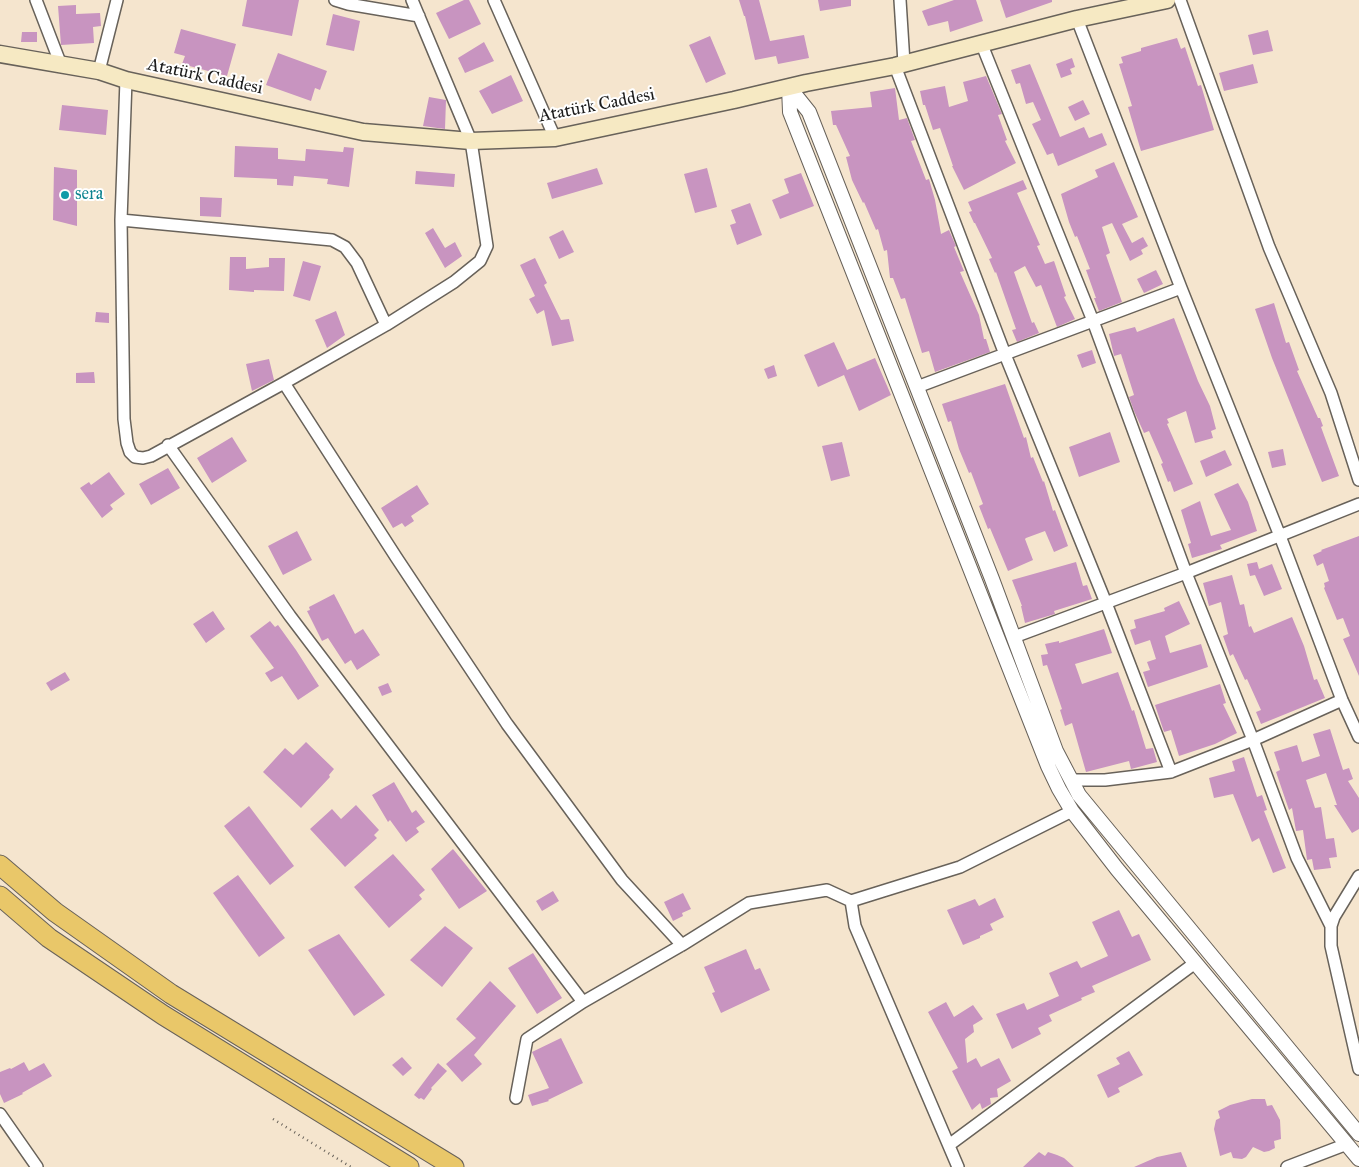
<!DOCTYPE html>
<html>
<head>
<meta charset="utf-8">
<style>
  body { margin:0 }
  canvas { display:block; background:#f5e5ce }
</style>
</head>
<body>
<canvas width="1359" height="1167"></canvas>
<script>
const g = document.querySelector('canvas').getContext('2d');
g.lineJoin = 'round';
function fillPath(path, color) { g.fillStyle = color; g.fill(path, 'evenodd'); }
const shape = rows => new Path2D(rows.map(r => 'M' + r).join(''));
function trace(path, color, width, dash) { g.strokeStyle = color; g.lineWidth = width; g.lineCap = dash ? 'butt' : 'round'; g.setLineDash(dash || []); g.stroke(path); }
function label(font, color, halo, rows, align = 'center') {
  g.font = font + ' "IM FELL Great Primer",serif'; g.lineWidth = 4; g.setLineDash([]); g.textBaseline = 'middle'; g.strokeStyle = halo; g.fillStyle = color; for (const [text, x, y, turn = 0] of rows) {
    g.save(); g.translate(x, y); g.rotate((+turn || 0) * Math.PI / 180); g.textAlign = isNaN(turn) ? turn : align; if (halo) g.strokeText(text, 0, 0); g.fillText(text, 0, 0); g.restore();
  }
}
const building = shape([
  [247,0,299,0,292,36,242,26],
  [464,0,469,0,481,24,449,39,436,13],
  [739,0,759,0,770,41,804,35,809,58,778,64,776,56,755,60,745,16,744,16],
  [818,0,851,0,851,6,820,11],
  [954,0,976,0,983,21,950,32,948,21,928,26,922,11],
  [1000,0,1052,0,1052,2,1006,18],
  [76,5,76,14,100,13,101,26,93,27,94,43,61,45,58,6],
  [333,14,360,21,354,51,326,45],
  [181,29,236,44,227,76,182,64,185,56,174,53],
  [1268,30,1273,51,1253,55,1248,35],
  [22,32,37,32,37,42,21,42],
  [710,36,726,74,706,83,689,45],
  [1177,38,1181,49,1185,47,1198,86,1201,85,1214,130,1141,151,1128,107,1132,106,1119,64,1123,63,1121,57,1141,51,1141,48],
  [484,42,494,61,465,73,458,58],
  [278,53,327,71,320,90,315,88,311,101,266,85],
  [1072,58,1075,67,1070,69,1072,74,1061,78,1056,64],
  [1030,64,1060,137,1084,127,1089,138,1102,133,1107,145,1058,166,1053,153,1047,155,1032,124,1041,120,1033,102,1026,104,1020,83,1016,84,1011,70],
  [1253,64,1258,83,1224,91,1219,73],
  [511,75,523,101,492,114,479,91],
  [986,76,1002,114,998,115,1007,140,1005,141,1016,163,964,190,952,166,953,166,940,128,933,130,925,105,923,105,920,91,945,86,949,107,968,101,963,82],
  [895,88,899,120,907,118,915,140,911,141,926,180,929,179,935,200,941,234,949,230,956,246,954,247,964,271,960,272,979,315,984,339,986,339,990,352,935,372,929,351,922,353,905,298,901,299,893,278,890,278,887,250,884,251,878,229,876,230,864,202,863,203,852,180,846,157,850,156,836,125,833,125,831,111,872,107,870,92],
  [429,97,446,100,445,129,423,126],
  [1083,100,1090,114,1075,121,1068,107],
  [62,105,108,110,106,135,59,130],
  [235,146,278,148,278,159,305,161,306,149,343,152,344,147,354,148,349,187,327,184,328,179,294,176,293,186,277,185,277,179,234,177],
  [1114,162,1138,217,1122,224,1132,243,1143,237,1148,246,1141,250,1143,254,1130,261,1112,223,1102,227,1110,253,1106,255,1122,302,1099,311,1094,298,1096,298,1086,270,1090,269,1077,236,1075,237,1069,222,1061,194,1098,177,1095,170],
  [54,167,77,170,77,226,53,220],
  [597,168,603,184,552,199,547,183],
  [707,168,717,207,695,213,684,174],
  [416,171,455,174,454,187,415,184],
  [801,173,814,206,780,219,772,200,789,193,784,179],
  [1023,180,1027,189,1017,193,1040,245,1037,246,1045,264,1054,261,1066,296,1064,297,1075,319,1057,327,1041,285,1036,287,1025,266,1014,272,1032,323,1034,322,1039,333,1017,342,1012,330,1016,329,996,272,995,273,989,259,992,258,975,223,974,223,969,212,972,211,968,202],
  [200,197,222,198,221,217,200,216],
  [750,203,762,235,737,245,730,225,736,223,731,210],
  [433,228,445,248,455,242,462,256,445,268,425,233],
  [563,230,574,252,559,259,549,237],
  [230,257,246,257,246,269,269,267,269,258,285,258,284,291,254,290,254,292,229,290],
  [535,258,547,283,544,285,561,320,569,319,574,341,552,346,544,310,537,314,529,299,535,296,520,265],
  [303,261,321,266,310,301,293,296],
  [1156,270,1163,284,1144,293,1137,279],
  [1274,303,1286,343,1289,342,1299,370,1297,371,1318,418,1320,418,1323,426,1321,427,1339,476,1322,482,1272,358,1255,309],
  [336,311,345,335,327,348,315,320],
  [96,312,109,313,109,323,95,322],
  [1174,318,1198,381,1210,406,1216,429,1211,431,1213,438,1195,443,1186,411,1167,419,1169,423,1167,424,1193,484,1174,492,1170,481,1168,482,1161,464,1163,463,1149,431,1144,433,1134,411,1129,397,1134,395,1121,354,1114,356,1109,334,1135,327,1137,332],
  [834,342,847,370,875,358,891,395,859,411,844,375,818,387,804,355],
  [1092,350,1096,363,1082,368,1077,355],
  [269,359,274,380,252,391,246,364],
  [774,365,777,376,768,379,764,369],
  [94,372,95,383,76,383,76,373],
  [1005,384,1024,438,1026,437,1031,458,1033,457,1043,482,1044,481,1053,511,1055,510,1068,546,1054,552,1045,531,1026,538,1025,539,1033,560,1008,571,990,528,988,529,979,506,983,504,971,472,969,473,959,449,951,421,948,422,942,404],
  [1110,432,1120,462,1079,477,1069,447],
  [232,437,247,461,212,483,197,458],
  [842,442,850,476,831,481,822,446],
  [1283,449,1286,465,1272,468,1268,452],
  [1225,450,1232,465,1206,477,1200,461],
  [168,468,180,488,151,505,139,484],
  [109,472,125,494,110,505,113,509,102,518,80,488,89,482,91,485],
  [1238,483,1248,502,1257,531,1220,545,1222,549,1192,558,1188,544,1191,543,1181,510,1200,501,1211,536,1231,530,1214,494],
  [417,485,429,504,411,516,414,521,405,527,402,523,393,528,381,508],
  [297,531,312,560,283,575,268,546],
  [1359,536,1359,676,1343,639,1350,636,1343,618,1337,620,1324,588,1325,587,1324,583,1329,581,1323,563,1317,566,1313,555,1322,551,1321,550],
  [1076,562,1083,586,1087,585,1092,599,1054,611,1055,614,1025,623,1021,606,1022,606,1012,580],
  [1257,562,1259,569,1272,564,1282,589,1264,596,1255,575,1250,576,1247,564],
  [1232,575,1240,605,1244,604,1249,627,1251,626,1254,633,1292,617,1304,646,1314,680,1317,679,1325,698,1261,724,1256,712,1261,710,1247,679,1245,680,1233,654,1230,656,1223,636,1228,634,1221,602,1209,606,1203,583],
  [334,594,355,634,363,629,380,655,357,670,351,660,345,664,328,638,322,641,307,611,310,610,309,607],
  [1179,601,1190,624,1165,636,1170,653,1201,644,1208,667,1148,687,1143,672,1150,670,1147,662,1156,659,1150,640,1135,645,1130,630,1136,628,1134,620,1165,611,1164,608],
  [213,611,225,629,206,643,193,624],
  [270,621,275,627,278,625,296,650,319,686,298,700,282,676,271,682,265,673,274,668,250,636],
  [1104,629,1112,653,1075,664,1082,684,1118,672,1132,711,1134,710,1146,749,1153,748,1157,762,1131,769,1129,761,1086,772,1072,723,1065,726,1060,710,1062,709,1047,665,1043,666,1041,655,1048,654,1045,644,1059,641,1059,643],
  [65,672,70,680,51,691,46,683],
  [388,683,392,692,382,696,378,687],
  [1220,684,1226,703,1223,704,1237,733,1215,744,1179,756,1171,730,1164,732,1155,705],
  [1330,729,1343,770,1349,768,1353,779,1348,781,1359,798,1359,829,1352,833,1334,805,1337,805,1326,773,1306,780,1315,808,1321,807,1326,839,1334,838,1337,857,1329,858,1331,868,1314,870,1312,859,1307,860,1303,830,1296,831,1292,808,1289,810,1276,772,1280,770,1274,752,1297,745,1302,762,1320,756,1313,734],
  [306,742,334,769,329,775,330,777,301,808,263,772,285,748,293,755],
  [1244,757,1257,797,1262,795,1267,810,1264,811,1286,868,1273,873,1259,838,1252,842,1233,794,1214,798,1209,778,1235,771,1232,761],
  [394,782,412,813,416,810,425,822,416,828,419,832,406,842,390,820,388,822,372,795],
  [356,805,379,830,374,835,377,838,345,867,310,829,332,809,341,819],
  [249,806,294,866,270,885,224,826],
  [453,849,487,891,459,909,431,869],
  [393,854,425,890,419,895,422,899,389,928,354,887],
  [238,875,285,938,259,957,213,893],
  [553,891,559,901,542,911,536,901],
  [683,893,691,909,682,913,683,916,673,921,664,902],
  [995,898,1004,917,990,924,993,930,980,936,980,938,963,945,947,910,975,899,979,906],
  [1119,910,1132,937,1139,934,1151,960,1092,986,1095,992,1081,998,1082,1000,1049,1015,1052,1021,1038,1028,1041,1034,1012,1049,996,1014,1024,1003,1027,1010,1059,996,1049,973,1077,961,1081,968,1108,956,1092,922],
  [445,926,473,948,442,987,410,960],
  [339,934,385,995,354,1016,308,950],
  [746,949,755,970,760,968,770,990,721,1013,712,993,715,992,704,967],
  [533,953,562,998,537,1014,508,968],
  [490,981,516,1006,474,1055,482,1064,462,1082,446,1064,476,1038,456,1019],
  [946,1002,954,1017,973,1005,983,1019,973,1025,974,1032,965,1039,967,1063,976,1058,981,1067,999,1058,1011,1081,997,1089,998,1097,990,1098,991,1104,982,1109,980,1103,972,1110,952,1071,958,1068,928,1012],
  [561,1038,583,1083,548,1100,549,1101,532,1106,528,1095,549,1088,532,1052],
  [1129,1051,1143,1075,1118,1088,1120,1092,1108,1098,1097,1075,1120,1064,1116,1058],
  [402,1057,412,1068,403,1076,392,1065],
  [24,1062,29,1071,44,1063,52,1076,22,1093,23,1094,4,1103,0,1094,0,1072,10,1068,11,1069],
  [438,1063,447,1071,431,1088,432,1089,424,1100,421,1098,419,1099,414,1095],
  [1252,1099,1265,1099,1267,1106,1272,1105,1280,1120,1281,1139,1274,1141,1275,1148,1269,1151,1264,1152,1253,1147,1246,1157,1242,1159,1233,1158,1231,1152,1220,1156,1214,1129,1216,1120,1220,1118,1218,1111,1230,1105],
  [1039,1152,1045,1156,1048,1152,1057,1155,1064,1158,1074,1167,1023,1167],
  [1181,1152,1187,1167,1134,1167,1157,1157]
]);
const path = shape([
  [273,1119,351,1167]
]);
const minor = shape([
  [36,0,61,65],
  [335,0,348,4,419,16],
  [494,0,555,138],
  [900,0,904,63],
  [1180,0,1269,247,1331,393,1359,480],
  [1077,19,1181,288,1280,536,1342,700,1359,737],
  [982,45,1093,321,1186,573,1253,740,1297,858,1331,926],
  [895,66,1006,357,1106,603,1171,772],
  [99,71,117,0],
  [126,80,121,220,124,419,127,443,130,452,135,457,143,458,151,456,284,383,386,325,454,282,480,261,487,246,471,141,412,0],
  [121,220,332,240,345,247,357,263,386,325],
  [284,383,396,557,507,724,622,880,682,945],
  [917,387,1181,288],
  [168,445,290,616,583,1002],
  [1014,637,1186,573,1359,504],
  [1071,780,1105,780,1171,772,1253,740,1342,700],
  [1359,876,1334,917,1331,926,1331,946,1359,1069],
  [851,901,855,926,958,1167],
  [516,1098,527,1039,583,1002,682,945,749,903,827,890,851,901,960,867,1072,811],
  [0,1114,37,1167],
  [949,1145,1195,963],
  [1287,1167,1347,1144]
]);
const tertiary = shape([
  [789,87,790,112,1048,766,1059,789,1072,811,1117,869,1359,1159],
  [789,87,809,112,992,579,1056,751,1079,795,1359,1134]
]);
const secondary = shape([
  [0,54,99,71,126,80,363,132,471,141,555,138,734,100,806,83,895,66,1077,19,1167,0]
]);
const trunk = shape([
  [0,865,55,912,171,994,454,1167],
  [0,896,49,938,163,1015,409,1167]
]);
const markers = [
  [65,195,5,"#0f9aa8"]
];
const streetNames = [
  ["Atatürk Caddesi",205,77,12],
  ["Atatürk Caddesi",597,106,-11]
];
const cultureNames = [
  ["sera",75,195]
];
fillPath(building, '#c894c0');
trace(minor, '#68625a', 14);
trace(tertiary, '#68625a', 16);
trace(secondary, '#68625a', 19);
trace(trunk, '#68625a', 21);
trace(path, '#68625a', 2.5, [1, 4]);
trace(minor, '#fff', 11);
trace(tertiary, '#fff', 14);
trace(secondary, '#f6e9c3', 16);
trace(trunk, '#e9c769', 19);
for (const [x, y, r, color] of markers) { const dot = new Path2D(); dot.arc(x, y, r, 0, 2 * Math.PI); g.fillStyle = color; g.fill(dot); trace(dot, '#fff', 2); }
label('18px', '#1c1c1c', '#fff', streetNames);
label('18px', '#0d838f', '#fff', cultureNames, 'left');
</script>
</body>
</html>
